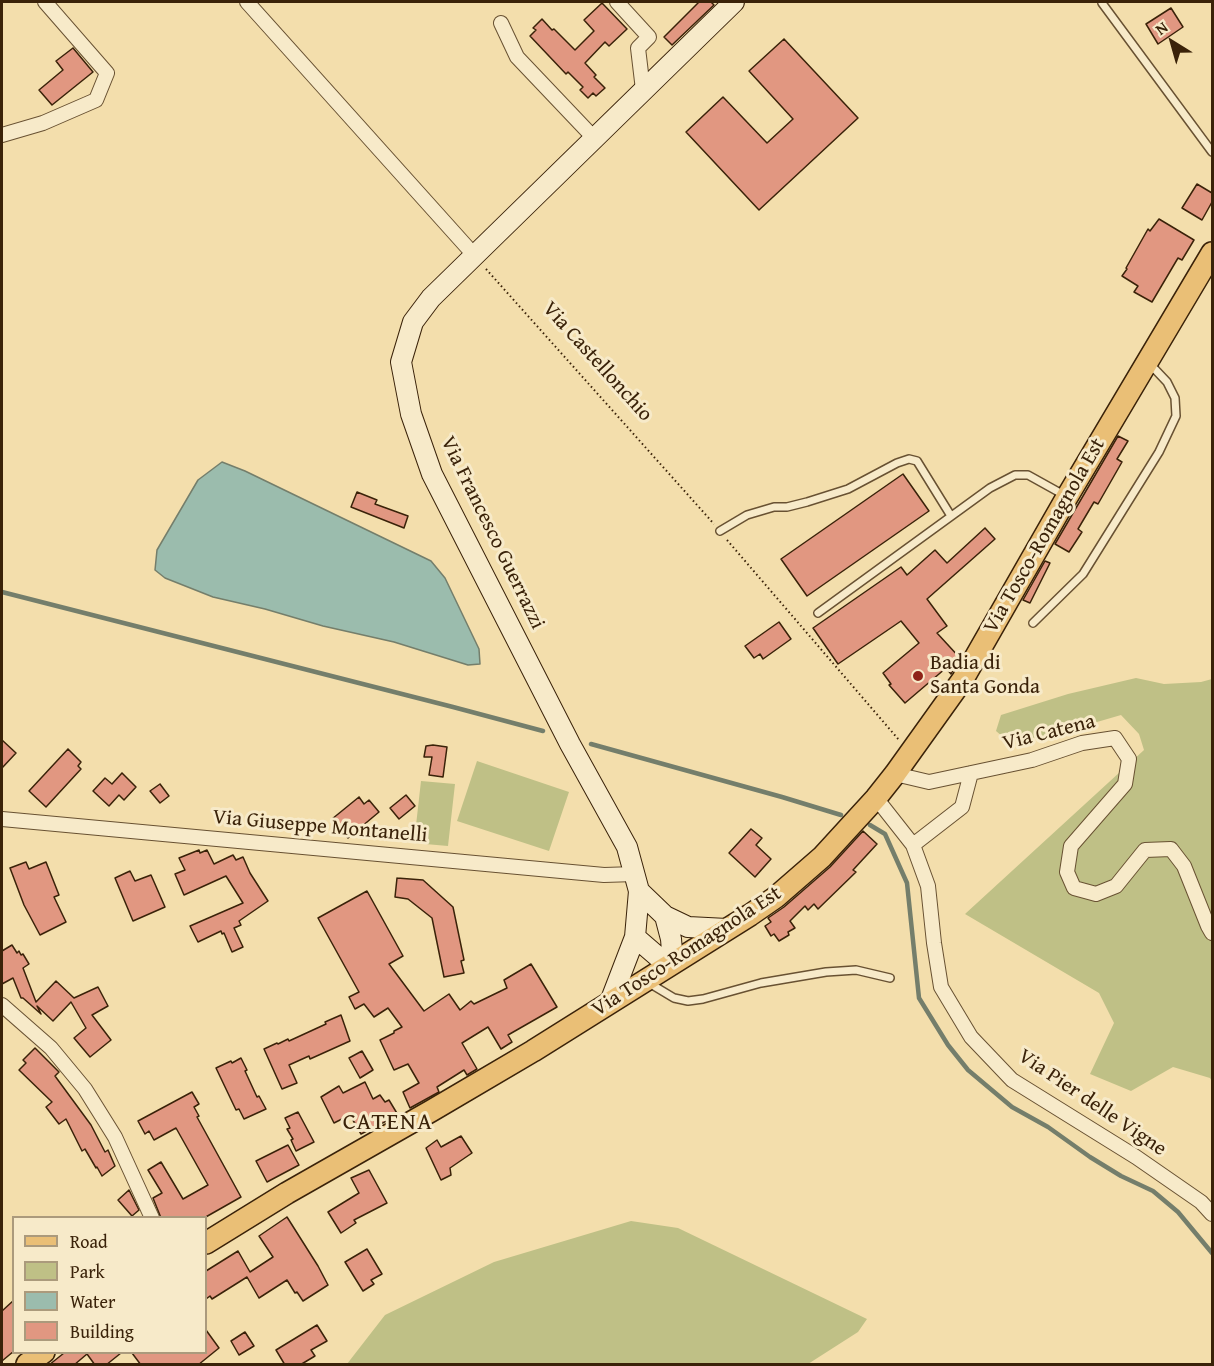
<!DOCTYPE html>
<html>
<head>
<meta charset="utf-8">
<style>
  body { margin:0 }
  #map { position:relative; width:1214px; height:1366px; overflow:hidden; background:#f3deac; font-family:"Gentium Book Plus",serif }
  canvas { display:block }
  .frame { position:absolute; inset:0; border:3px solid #3a2209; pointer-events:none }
  .legend { position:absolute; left:12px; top:1216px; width:195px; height:138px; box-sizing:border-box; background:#f7eac9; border:2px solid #ab9a7c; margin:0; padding:8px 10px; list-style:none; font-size:18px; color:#3a2209 }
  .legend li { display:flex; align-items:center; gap:12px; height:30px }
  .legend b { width:30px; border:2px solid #ab9a7c }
  .north { position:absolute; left:1142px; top:12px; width:60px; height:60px; -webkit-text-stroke:4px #f7eac9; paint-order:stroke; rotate:323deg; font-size:16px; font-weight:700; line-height:24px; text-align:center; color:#3a2209 }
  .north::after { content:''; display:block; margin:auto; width:21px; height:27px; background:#3a2209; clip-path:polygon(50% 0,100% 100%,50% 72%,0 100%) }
</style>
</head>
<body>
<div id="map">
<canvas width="1214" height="1366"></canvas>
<div class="frame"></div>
<ul class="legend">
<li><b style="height:8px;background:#eabf76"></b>Road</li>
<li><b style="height:16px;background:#bfc086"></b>Park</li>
<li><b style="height:16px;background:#9bbcad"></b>Water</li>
<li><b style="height:16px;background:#e19781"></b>Building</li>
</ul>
<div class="north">N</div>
</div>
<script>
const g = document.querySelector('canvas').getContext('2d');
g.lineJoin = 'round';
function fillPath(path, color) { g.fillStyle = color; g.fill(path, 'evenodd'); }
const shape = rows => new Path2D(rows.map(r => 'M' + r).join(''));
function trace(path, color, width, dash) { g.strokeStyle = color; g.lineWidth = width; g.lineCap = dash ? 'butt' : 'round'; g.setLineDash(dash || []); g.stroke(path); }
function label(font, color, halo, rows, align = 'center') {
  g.font = font + ' "Gentium Book Plus",serif'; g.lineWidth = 6; g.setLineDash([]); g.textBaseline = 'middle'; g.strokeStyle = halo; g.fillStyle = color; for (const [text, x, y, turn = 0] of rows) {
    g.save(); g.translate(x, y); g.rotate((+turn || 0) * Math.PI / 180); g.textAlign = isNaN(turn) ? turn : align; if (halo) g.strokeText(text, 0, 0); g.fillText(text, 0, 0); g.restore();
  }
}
const green = shape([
  [1136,678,1164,684,1201,682,1212,679,1212,1081,1210,1078,1173,1067,1131,1091,1090,1074,1114,1023,1099,993,965,914,1144,750,1139,734,1121,715,1056,734,1009,742,996,731,1001,715,1068,694],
  [477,761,569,792,549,851,457,821],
  [421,781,455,784,448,846,414,843],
  [631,1221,678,1228,867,1319,858,1332,808,1364,347,1364,385,1315,494,1262]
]);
const water = shape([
  [222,462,245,471,431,561,445,578,479,649,480,664,468,665,394,642,323,626,265,609,213,597,165,578,155,570,157,550,198,480,222,462]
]);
const stream = shape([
  [2,592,453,707,543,731],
  [591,744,782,797,841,815],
  [870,825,885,834,907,883,919,998,948,1045,968,1070,1012,1107,1048,1127,1090,1157,1121,1176,1153,1191,1178,1212,1212,1253]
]);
const building = shape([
  [699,2,711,2,714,5,672,45,664,37,699,2],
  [602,3,627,29,609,46,605,42,585,63,596,75,594,77,605,88,596,96,593,93,588,98,580,90,583,87,568,72,566,74,530,36,536,30,533,28,542,19,552,30,554,29,575,50,594,31,584,20,602,3],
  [1171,8,1183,27,1158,44,1146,24,1171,8],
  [784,39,858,118,759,210,686,132,723,97,767,143,793,119,749,71,784,39],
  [73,48,93,72,52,105,39,90,63,70,56,61,73,48],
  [1197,184,1212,193,1212,202,1202,220,1182,208,1197,184],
  [1159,219,1194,240,1182,260,1178,258,1152,302,1134,292,1138,286,1122,276,1127,269,1126,268,1148,229,1150,231,1159,219],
  [1118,436,1128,441,1117,459,1122,462,1098,504,1094,502,1078,529,1082,532,1069,552,1055,544,1118,436],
  [903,474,929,511,807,596,781,559,903,474],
  [357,492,377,500,375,504,408,516,404,528,351,507,357,492],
  [985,528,995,539,927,599,947,626,937,633,960,658,951,674,946,668,905,703,889,685,891,684,883,673,919,643,901,621,838,664,813,628,901,567,907,575,935,550,947,563,985,528],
  [1045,561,1050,563,1030,603,1023,600,1045,561],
  [779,622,791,639,763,659,760,654,754,658,745,646,779,622],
  [2,740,16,753,2,768,2,740],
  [433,745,447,747,443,777,429,775,432,757,424,757,426,746,433,745],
  [68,749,81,762,78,766,81,769,46,807,29,791,68,749],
  [122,773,136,787,124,800,119,795,109,806,93,791,105,778,112,784,122,773],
  [160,784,169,796,160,803,150,791,160,784],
  [406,795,415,806,399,819,390,808,406,795],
  [359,797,364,804,369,800,379,812,348,838,332,819,359,797],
  [751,829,762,838,756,845,771,859,755,877,729,853,751,829],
  [863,831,877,844,853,870,856,872,818,909,814,904,808,910,805,906,790,921,795,928,788,932,789,935,779,941,774,934,771,936,765,926,771,922,768,918,784,907,830,867,863,831],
  [199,850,200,853,207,850,214,864,233,855,236,860,243,857,250,873,268,901,239,921,241,925,234,928,243,947,232,952,224,933,222,934,221,931,198,942,190,926,243,903,226,876,184,895,175,874,185,870,179,858,199,850],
  [26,862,29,869,46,862,59,895,54,897,66,922,40,935,24,905,10,868,26,862],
  [130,871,135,881,151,875,165,907,133,921,115,878,130,871],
  [397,878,423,880,453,907,464,960,461,961,464,973,444,977,432,918,408,899,395,897,397,878],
  [367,891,403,956,389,964,424,1011,449,994,460,1010,471,1001,474,1004,507,988,504,980,531,964,557,1007,508,1035,512,1042,501,1049,488,1027,462,1043,477,1069,467,1075,464,1070,437,1087,439,1092,410,1108,403,1092,419,1083,408,1064,394,1070,380,1040,394,1033,394,1031,402,1027,388,1008,374,1017,364,1004,355,1009,349,997,359,992,318,918,367,891],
  [12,945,17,953,19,951,21,955,23,954,29,964,23,968,36,1002,56,981,74,998,98,987,108,1006,92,1015,111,1040,90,1057,74,1038,86,1028,71,1002,53,1021,37,1006,41,1014,23,998,21,998,13,978,2,984,2,951,12,945],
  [341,1015,350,1041,310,1059,309,1056,289,1065,297,1083,282,1089,264,1049,277,1043,278,1044,288,1039,289,1041,326,1024,325,1022,341,1015],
  [35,1048,59,1072,55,1076,91,1125,105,1152,108,1150,115,1166,102,1176,97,1167,96,1168,85,1149,82,1151,66,1119,59,1124,46,1107,52,1102,19,1070,26,1063,23,1060,35,1048],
  [362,1051,373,1070,360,1078,349,1058,362,1051],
  [241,1058,247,1070,245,1071,257,1097,259,1096,266,1109,244,1119,239,1109,236,1110,216,1068,231,1061,232,1063,241,1058],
  [365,1082,373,1099,380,1095,385,1102,389,1100,398,1115,361,1134,350,1115,334,1123,321,1097,339,1086,343,1093,365,1082],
  [192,1092,199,1104,194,1107,199,1116,197,1117,241,1197,204,1218,161,1218,153,1198,162,1193,148,1170,161,1162,183,1199,208,1185,176,1128,154,1140,149,1131,145,1134,138,1121,192,1092],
  [298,1112,314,1142,296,1151,291,1140,293,1139,287,1129,290,1128,285,1118,298,1112],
  [461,1136,472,1153,450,1168,451,1175,441,1180,426,1148,437,1140,441,1147,461,1136],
  [288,1145,299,1165,267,1182,256,1161,288,1145],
  [369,1170,387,1203,354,1220,356,1223,341,1233,328,1212,359,1193,351,1178,369,1170],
  [129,1190,139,1210,132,1216,118,1200,129,1190],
  [287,1217,318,1266,328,1285,303,1301,297,1292,295,1293,287,1280,259,1298,247,1277,212,1299,210,1296,206,1299,206,1271,238,1251,250,1272,273,1257,259,1236,287,1217],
  [367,1249,382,1274,371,1280,374,1284,363,1291,345,1262,367,1249],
  [14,1300,14,1351,2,1361,2,1311,14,1300],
  [317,1325,327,1341,311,1350,315,1356,300,1365,285,1365,276,1350,317,1325],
  [206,1330,219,1348,198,1365,141,1365,132,1353,206,1353,206,1330],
  [245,1332,254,1346,239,1355,231,1341,245,1332],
  [64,1353,121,1353,106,1365,95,1365,87,1354,74,1365,49,1365,64,1353]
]);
const path = shape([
  [486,269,714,524],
  [727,540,899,740]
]);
const lane = shape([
  [1102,3,1212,152],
  [720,531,747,515,774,507,787,507,807,502,848,489,897,463,909,459,917,461,951,516],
  [818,613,990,488,1015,475,1028,475,1064,495],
  [1033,623,1083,574,1159,452,1176,416,1175,398,1167,382,1149,363],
  [649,983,674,998,688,1001,703,999,761,983,826,972,856,970,890,978]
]);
const street = shape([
  [247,2,475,256],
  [617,2,649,37,638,48,643,90],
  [501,23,517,57,594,138],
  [2,135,43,123,96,100,107,73,45,2],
  [895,774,929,782,1032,760,1082,743,1115,738,1129,759,1125,784,1071,846,1067,872,1074,888,1096,894,1116,886,1145,850,1171,849,1184,866,1208,926,1212,933],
  [876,798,913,845,928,886,934,943,941,987,971,1037,1012,1080,1136,1157,1201,1202,1212,1214],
  [2,819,604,875,635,874],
  [913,845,962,807,971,773],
  [2,1005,51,1048,85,1089,115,1137,152,1218]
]);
const secondary = shape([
  [639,891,665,916,688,927,727,929],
  [665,916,671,939,673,963],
  [635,937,657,956,671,964],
  [610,1002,635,937,639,891,627,847,570,744,432,474,411,414,401,362,413,322,431,298,734,2]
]);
const primary = shape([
  [206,1243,287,1193,431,1111,533,1051,750,915,776,897,822,857,876,798,895,774,963,679,1067,497,1212,253],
  [27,1364,44,1352]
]);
const markers = [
  [918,676,6,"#8f2418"]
];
const streetNames = [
  ["Via Castellonchio",597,362,48],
  ["Via Francesco Guerrazzi",492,533,64],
  ["Via Tosco-Romagnola Est",1045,536,-60],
  ["Via Catena",1049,733,-14],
  ["Via Giuseppe Montanelli",320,827,5],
  ["Via Tosco-Romagnola Est",687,952,-33],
  ["Via Pier delle Vigne",1092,1103,34]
];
const poiNames = [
  ["Badia di",930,664],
  ["Santa Gonda",930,688]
];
const quarterNames = [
  ["CATENA",388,1123]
];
fillPath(green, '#bfc086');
fillPath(water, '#9bbcad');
trace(water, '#747e6b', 1.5);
trace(stream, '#747e6b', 4.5);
fillPath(building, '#e19781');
trace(building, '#3a2209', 1.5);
trace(lane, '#685132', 10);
trace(street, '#685132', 16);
trace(secondary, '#3a2209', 22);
trace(primary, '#3a2209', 24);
trace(path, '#3a2209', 2, [1.5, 3]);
trace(lane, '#f7eac9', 7);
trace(street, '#f7eac9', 14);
trace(secondary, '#f7eac9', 20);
trace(primary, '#eabf76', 21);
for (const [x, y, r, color] of markers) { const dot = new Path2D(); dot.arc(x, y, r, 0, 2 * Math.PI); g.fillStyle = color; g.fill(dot); trace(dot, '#f7eac9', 2); }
label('21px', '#3a2209', '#f7eac9', streetNames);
label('21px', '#3a2209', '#f7eac9', poiNames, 'left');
g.letterSpacing = '1.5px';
label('24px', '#3a2209', '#f7eac9', quarterNames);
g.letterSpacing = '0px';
</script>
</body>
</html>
